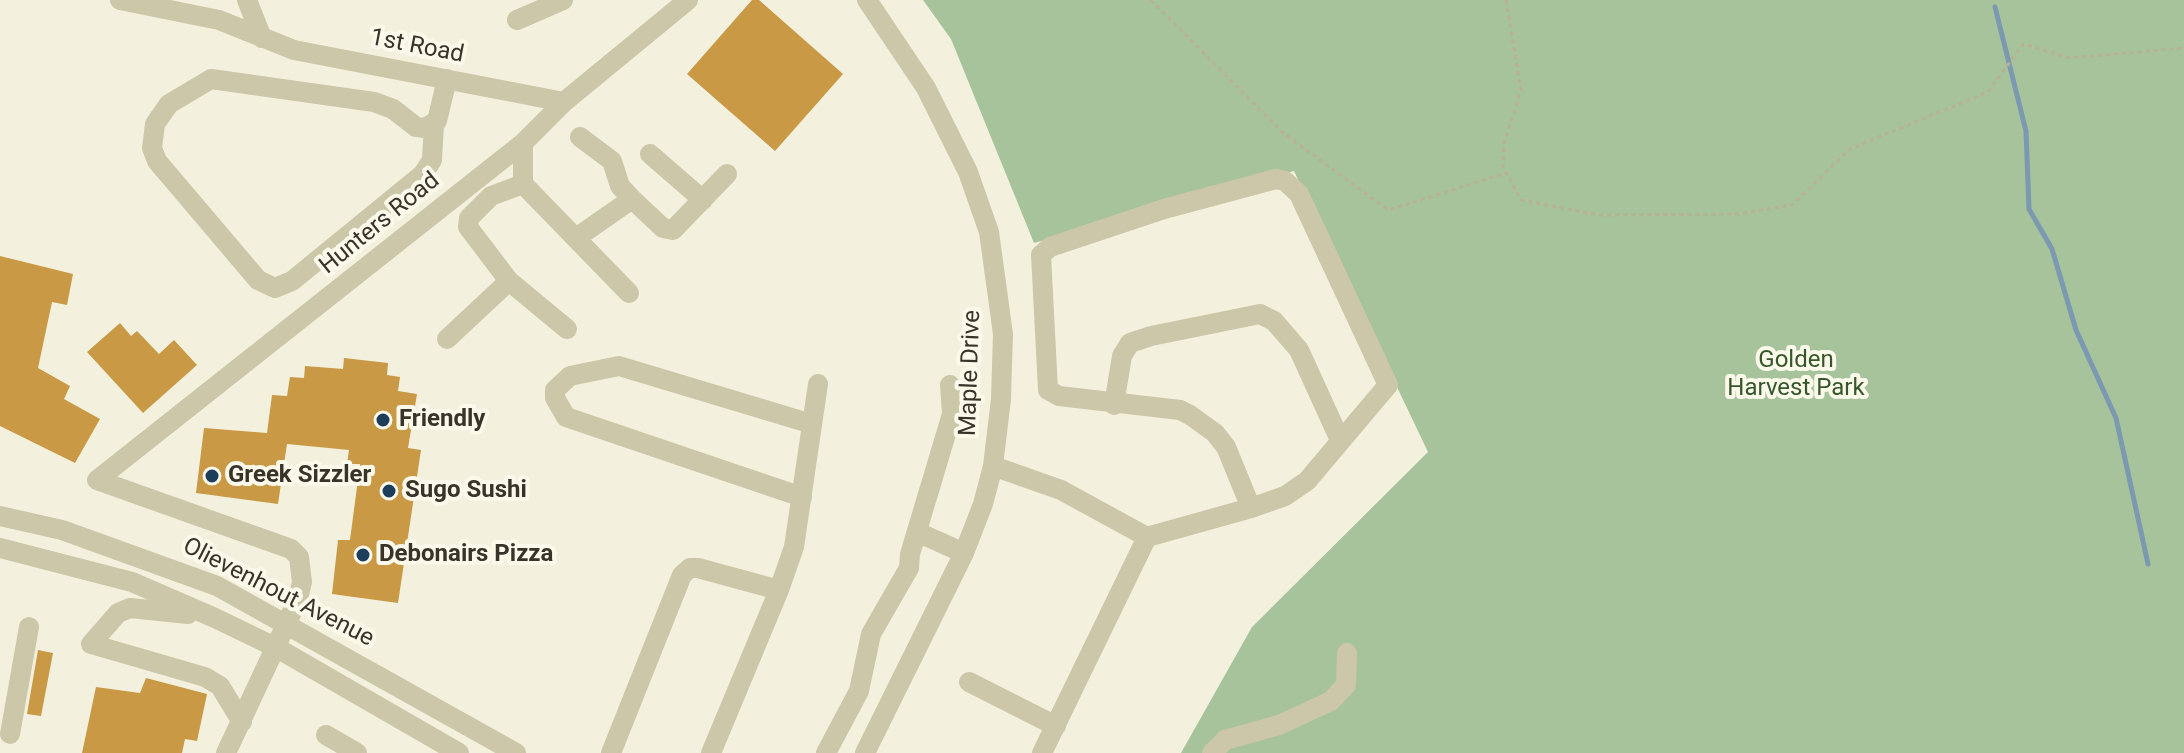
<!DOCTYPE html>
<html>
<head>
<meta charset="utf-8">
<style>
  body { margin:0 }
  canvas { display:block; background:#f3f1dd }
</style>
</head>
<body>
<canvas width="2184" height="753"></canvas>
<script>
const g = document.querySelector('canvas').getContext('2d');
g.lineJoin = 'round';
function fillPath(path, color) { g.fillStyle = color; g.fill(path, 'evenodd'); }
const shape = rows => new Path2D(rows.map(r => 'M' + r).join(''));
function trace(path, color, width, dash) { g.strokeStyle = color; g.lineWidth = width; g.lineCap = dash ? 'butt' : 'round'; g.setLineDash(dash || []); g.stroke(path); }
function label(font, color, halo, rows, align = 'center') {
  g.font = font + ' Roboto,sans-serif'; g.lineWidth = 8; g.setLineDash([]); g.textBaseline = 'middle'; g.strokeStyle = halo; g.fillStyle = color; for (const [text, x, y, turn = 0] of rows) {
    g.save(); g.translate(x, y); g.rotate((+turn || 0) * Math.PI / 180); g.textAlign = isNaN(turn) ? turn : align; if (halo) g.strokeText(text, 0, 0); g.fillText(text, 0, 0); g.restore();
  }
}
const green = shape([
  [923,0,2184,0,2184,753,1181,753,1252,627,1428,452,1294,171,1034,243,951,39]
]);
const stream = shape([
  [1995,7,2026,131,2029,209,2052,249,2076,330,2116,418,2148,564]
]);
const building = shape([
  [752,0,759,0,843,74,775,151,687,74],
  [0,256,73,274,67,305,52,302,38,368,70,386,64,399,100,419,75,463,0,426],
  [120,323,131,336,137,331,159,354,174,340,197,365,143,413,87,352],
  [344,358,388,363,387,375,400,377,398,391,417,394,408,448,421,450,398,603,332,594,338,540,350,540,360,464,347,464,349,450,287,444,278,504,196,493,204,428,267,433,272,395,287,396,290,377,304,378,305,366,343,369],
  [38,650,53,653,41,716,27,714],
  [146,678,207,694,197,741,185,739,182,753,82,753,96,687,140,693]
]);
const path = shape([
  [1151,0,1282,132,1388,210,1506,173],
  [1506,0,1521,90,1504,143,1503,167,1521,200,1599,215,1738,214,1792,205,1850,149,1988,92,2023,44,2070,58,2184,48]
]);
const minor = shape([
  [120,0,219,20,294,50,564,102],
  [247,0,262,38],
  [517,20,563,0],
  [434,125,432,160,423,174,292,281,275,288,258,280,157,161,152,148,155,124,169,104,211,79,374,102,393,109,416,127,425,128,437,121,447,79],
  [523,143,523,184,629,293],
  [650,154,703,200],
  [632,199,663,228,673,230,727,174],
  [576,238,632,199,620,186,612,161,580,137],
  [509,281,567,329],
  [447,339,509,281,468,227,469,218,491,196,523,184],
  [1114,405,1122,356,1130,343,1151,336,1260,314,1274,321,1299,350,1340,440],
  [993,466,1061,490,1147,537,1251,508,1285,496,1307,481,1388,385,1299,194,1285,181,1276,179,1164,209,1050,247,1041,255,1048,390,1059,396,1180,410,1190,415,1215,433,1226,447,1251,508],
  [97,480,523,143,564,102,688,0],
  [97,480,291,549,299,557,302,582,298,599,226,753],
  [802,497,566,417,555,398,555,390,570,376,619,366,812,424],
  [0,516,62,530,217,586,516,753],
  [917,532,964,553],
  [0,548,132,582,215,618,277,648,459,753],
  [779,590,794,547,818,384],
  [188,614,130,608,118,613,91,644,205,677,220,686,242,722],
  [969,682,1056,726],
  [10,734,29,627],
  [326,735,357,753],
  [611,753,682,575,690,568,698,568,779,590,711,753],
  [826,753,859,691,871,634,909,568,910,554,952,414,950,385],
  [865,753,964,553,983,504,993,466,1001,399,1003,334,989,232,968,172,926,88,867,0],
  [1042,753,1147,537],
  [1212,753,1225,740,1279,725,1331,701,1346,685,1347,653]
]);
const markers = [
  [383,420,8,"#1d3e5b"],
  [212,476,8,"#1d3e5b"],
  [389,491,8,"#1d3e5b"],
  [363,555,8,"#1d3e5b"]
];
const streetNames = [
  ["1st Road",417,47,11],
  ["Hunters Road",380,224,-39],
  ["Maple Drive",971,373,-88],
  ["Olievenhout Avenue",278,593,27]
];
const parkNames = [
  ["Golden",1796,361],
  ["Harvest Park",1796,389]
];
const poiNames = [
  ["Friendly",399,420],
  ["Greek Sizzler",228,476],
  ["Sugo Sushi",405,491],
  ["Debonairs Pizza",379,555]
];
fillPath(green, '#a6c39c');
trace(stream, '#7b99b1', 5);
fillPath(building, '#c99945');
trace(path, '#b8b192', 3, [4, 4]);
trace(minor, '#ccc7a8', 20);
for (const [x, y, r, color] of markers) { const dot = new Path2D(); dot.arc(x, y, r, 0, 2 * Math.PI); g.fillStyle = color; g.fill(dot); trace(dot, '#faf9ea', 3); }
label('24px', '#383429', '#faf9ea', streetNames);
label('24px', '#36572b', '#faf9ea', parkNames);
label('bold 24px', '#383429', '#faf9ea', poiNames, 'left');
</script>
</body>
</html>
